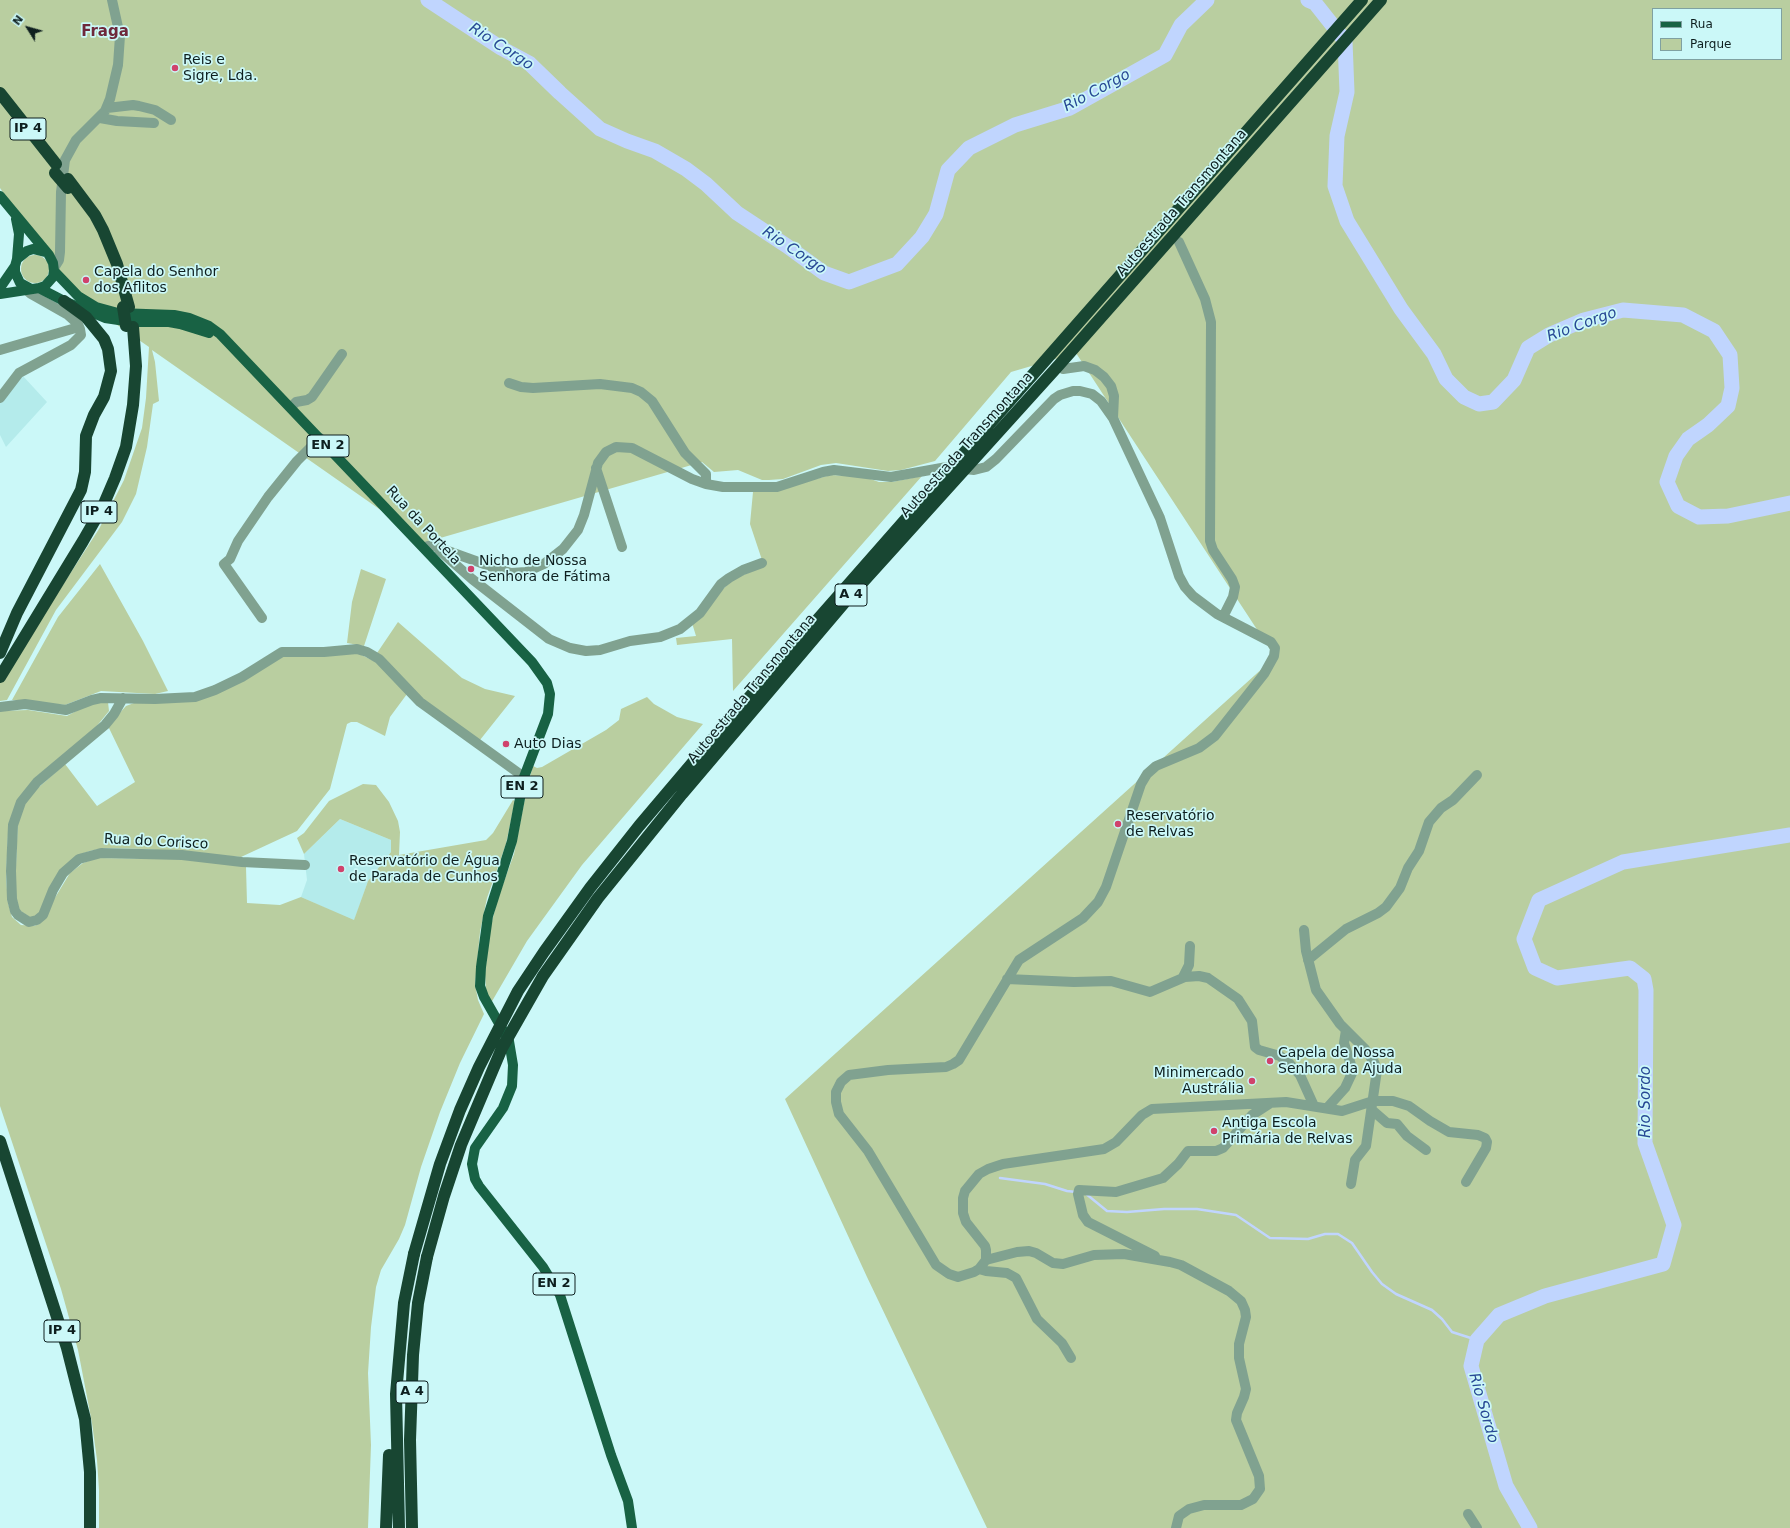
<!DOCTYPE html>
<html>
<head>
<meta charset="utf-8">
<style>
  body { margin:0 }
  #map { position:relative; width:1790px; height:1528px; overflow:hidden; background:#cbf8f8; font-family:"DejaVu Sans",sans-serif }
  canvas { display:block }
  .legend { position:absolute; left:1652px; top:8px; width:130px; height:52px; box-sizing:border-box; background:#cbf8f8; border:1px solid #7fa1a1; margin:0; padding:5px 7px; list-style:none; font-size:12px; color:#0e1f1f }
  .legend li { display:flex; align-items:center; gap:8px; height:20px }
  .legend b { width:20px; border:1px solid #7fa1a1 }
  .north { position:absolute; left:8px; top:8px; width:40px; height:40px; -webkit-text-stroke:3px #cbf8f8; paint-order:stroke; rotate:307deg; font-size:11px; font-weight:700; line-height:16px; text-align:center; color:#0e1f1f }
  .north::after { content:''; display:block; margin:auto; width:14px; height:18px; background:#0e1f1f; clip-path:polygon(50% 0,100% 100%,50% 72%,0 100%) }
</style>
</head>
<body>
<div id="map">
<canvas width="1790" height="1528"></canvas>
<ul class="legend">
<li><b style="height:5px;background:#186244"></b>Rua</li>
<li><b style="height:11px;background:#b9cea0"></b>Parque</li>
</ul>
<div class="north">N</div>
</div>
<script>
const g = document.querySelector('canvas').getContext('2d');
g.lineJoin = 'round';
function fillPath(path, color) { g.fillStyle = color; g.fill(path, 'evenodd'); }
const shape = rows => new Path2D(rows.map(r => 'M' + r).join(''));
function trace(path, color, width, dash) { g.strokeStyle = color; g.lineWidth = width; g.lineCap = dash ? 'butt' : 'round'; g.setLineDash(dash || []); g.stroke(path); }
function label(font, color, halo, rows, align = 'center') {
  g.font = font + ' "DejaVu Sans",sans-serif'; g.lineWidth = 3.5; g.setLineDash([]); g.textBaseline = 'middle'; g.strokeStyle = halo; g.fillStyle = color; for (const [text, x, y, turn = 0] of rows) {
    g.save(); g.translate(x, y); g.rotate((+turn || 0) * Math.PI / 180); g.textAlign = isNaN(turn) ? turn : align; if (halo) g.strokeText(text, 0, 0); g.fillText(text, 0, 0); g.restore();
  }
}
const built = shape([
  [22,375,47,402,6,447,0,435,0,401],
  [340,819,391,840,391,852,368,881,354,921,301,897,307,880,304,854]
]);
const green = shape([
  [0,0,1790,0,1790,1528,987,1528,867,1277,785,1099,1275,657,1076,353,1011,372,935,461,901,470,888,471,836,463,821,465,783,479,769,480,762,480,738,470,714,472,702,462,423,543,392,518,152,350,155,362,159,401,153,404,147,447,136,494,122,522,56,610,7,700,0,701,0,682,99,529,124,480,142,428,146,398,149,347,71,293,0,188],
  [1653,9,1781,9,1781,59,1653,59],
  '21 269a14 14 0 1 1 28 0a14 14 0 1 1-28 0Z',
  [831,475,865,477,879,482,892,482,922,476,733,691,732,639,677,645,676,638,696,636,692,623,724,588,734,579,764,566,750,524,753,492,766,492],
  [100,564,143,641,168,691,155,694,101,691,65,705,12,700,58,617],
  [361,569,386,579,364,646,347,643,352,602],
  [398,622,462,678,485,689,515,696,480,740,418,697,377,653],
  [351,650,376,662,407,694,390,717,385,736,357,722,351,722,347,724,330,789,297,831,241,857,146,849,104,848,90,851,84,853,38,915,31,918,19,910,15,891,18,816,31,794,65,764,97,806,135,782,108,726,126,706,134,703,180,702,280,655],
  [647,697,654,704,677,717,703,724,582,865,527,941,491,1003,486,990,485,974,490,929,498,898,514,854,528,783,533,766,537,768,542,767,606,730,619,720,621,709],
  [108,702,109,711,96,727,35,778,8,834,6,877,8,903,12,917,21,925,34,926,39,924,70,873,83,863,97,858,177,859,236,865,246,867,247,903,280,905,301,897,354,920,368,881,391,852,391,840,340,819,304,854,297,838,304,833,329,801,363,784,376,785,389,802,398,821,400,832,399,855,486,840,493,833,513,800,515,801,506,844,487,898,480,932,475,984,478,1000,484,1014,460,1063,440,1112,421,1167,405,1225,399,1239,381,1270,376,1287,371,1327,368,1373,371,1445,368,1528,99,1528,99,1490,97,1460,92,1423,78,1350,61,1289,0,1106,0,711,28,710,67,716,89,704]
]);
const stream = shape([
  [1000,1178,1045,1184,1067,1191,1076,1192],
  [1085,1193,1107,1211,1127,1212,1164,1209,1197,1209,1236,1215,1270,1238,1308,1239,1325,1234,1338,1234,1352,1243,1372,1272,1382,1284,1396,1294,1432,1310,1442,1319,1452,1332,1477,1340]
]);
const river = shape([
  [428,0,501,48,529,63,560,93,600,129,627,141,655,151,686,169,706,184,737,213,787,246,824,273,849,282,897,264,922,237,936,214,948,170,969,148,1015,125,1070,108,1165,55,1181,25,1207,0],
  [1308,0,1315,3,1345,41,1347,92,1337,136,1335,186,1347,221,1401,309,1434,354,1446,379,1464,397,1479,404,1493,402,1514,380,1528,348,1549,335,1584,320,1623,310,1683,315,1714,331,1730,355,1732,388,1728,406,1708,425,1688,439,1676,456,1667,482,1678,506,1699,517,1728,516,1790,503],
  [1530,1528,1506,1486,1471,1366,1477,1340,1499,1315,1545,1296,1663,1264,1674,1225,1645,1143,1646,990,1644,979,1630,968,1557,978,1535,968,1524,939,1539,900,1623,862,1790,835]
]);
const minor = shape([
  [107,108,133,105,139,106,155,110,171,120],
  [100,118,117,121,154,123],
  [1179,242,1205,299,1211,322,1210,541,1213,550,1232,579,1235,587,1233,597,1223,617],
  [54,268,59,260,60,252,61,192,65,160,76,140,105,111,110,99,118,65,120,36,112,0],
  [0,350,79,327],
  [1063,369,1084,366,1095,370,1104,377,1111,386,1114,396,1113,418],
  [509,383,521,387,533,388,600,384,632,388,641,392,652,401,685,453,706,474,706,484],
  [0,398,19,373,71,345,81,335,80,329,78,324,68,315,31,294,22,286],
  [291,407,296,402,307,400,312,397,342,354],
  [596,468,622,547],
  [425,548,428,546,434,546,498,569,511,573,526,572,544,564,563,549,578,530,584,515,598,463,606,452,616,447,632,448,692,479,706,484,723,487,777,487,823,472,834,470,891,477,947,467,974,470,986,467,996,459,1054,399,1060,395,1073,391,1080,391,1092,394,1101,401,1113,418,1160,518,1179,576,1185,587,1193,596,1217,614,1271,642,1275,648,1274,656,1264,674,1215,736,1199,748,1156,766,1147,774,1141,784,1106,887,1098,902,1083,918,1019,960,959,1060,953,1064,946,1067,888,1070,849,1075,841,1082,836,1092,836,1102,839,1114,868,1151,936,1265,949,1274,958,1277,974,1272,979,1269,986,1260,986,1250,985,1246,966,1222,963,1213,963,1198,965,1191,979,1174,988,1169,1003,1164,1104,1149,1116,1142,1142,1115,1152,1109,1286,1102,1342,1111,1373,1101,1393,1101,1409,1106,1430,1121,1449,1132,1478,1135,1485,1138,1487,1142,1486,1148,1466,1182],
  [439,550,472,579,549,639,570,648,586,651,600,650,630,641,660,637,680,629,700,613,721,584,729,578,743,570,762,563],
  [262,618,224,564,230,559,238,541,268,497,297,461,320,438],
  [123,698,114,714,105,725,37,782,21,802,13,825,11,871,12,899,15,911,18,915,29,922,37,920,43,915,53,890,63,873,79,859,101,853,182,855,242,862,305,865],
  [0,707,25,704,66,710,92,700,101,698,155,699,195,697,215,690,242,677,282,652,324,652,357,649,367,652,379,659,420,702,524,777],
  [1304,930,1306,951,1316,990,1340,1024,1365,1049,1374,1062,1377,1070,1366,1146,1355,1160,1351,1184],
  [1308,960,1346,929,1378,913,1386,907,1400,888,1408,868,1419,851,1429,822,1441,808,1453,800,1477,775],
  [1183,977,1189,965,1190,946],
  [1007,979,1074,982,1111,981,1150,992,1185,977,1199,976,1208,978,1238,999,1252,1021,1255,1047,1259,1050,1280,1056,1290,1064,1300,1075,1314,1106],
  [1327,1108,1345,1088,1353,1071,1344,1043,1346,1030],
  [1372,1110,1387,1123,1397,1124,1407,1136,1426,1150],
  [1155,1256,1088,1222,1083,1215,1078,1194,1079,1190,1116,1192,1163,1178,1178,1164,1188,1151,1216,1151,1223,1148,1252,1115,1269,1104],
  [986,1260,1017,1252,1029,1251,1036,1253,1053,1263,1063,1264,1094,1255,1124,1254,1170,1262,1181,1265,1229,1291,1241,1301,1245,1310,1246,1317,1239,1344,1239,1358,1246,1389,1244,1397,1237,1413,1236,1420,1259,1476,1260,1489,1253,1499,1241,1505,1204,1505,1189,1509,1179,1516,1176,1528],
  [979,1269,986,1271,1007,1273,1016,1278,1037,1319,1062,1343,1071,1358],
  [1468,1514,1477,1528]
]);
const major = shape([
  [0,196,49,255,53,263,54,271,53,277,45,286,39,288,0,294],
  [17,259,27,251,33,249,45,252],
  [15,266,15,272,20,283,31,289],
  [54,271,78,296,96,307,118,313,174,315,189,318,209,326,220,334,532,662,547,683,550,694,548,714,524,777,512,841,488,916,481,967,480,986,484,997,509,1041,513,1065,512,1086,503,1108,475,1148,472,1164,475,1179,479,1186,543,1267,560,1295,611,1455,628,1501,632,1528],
  [0,288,15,266,17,259,19,234,16,219],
  [39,288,64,301,105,318,132,322,169,322,180,324,209,333]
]);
const highway = shape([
  [0,93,56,164],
  [68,179,95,215,103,230,117,264,129,307],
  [0,653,17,613,81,490,85,472,86,436,94,415,104,397,111,371,108,349,104,339,86,317,64,301],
  [0,677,83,541,103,506,115,478,126,447,133,405,136,366,133,327],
  [0,1141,67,1348,85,1419,90,1472,90,1528],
  [386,1528,389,1455],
  [399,1528,396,1394,404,1303,414,1254],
  [412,1528,410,1440,413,1355,418,1303,427,1257]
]);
const highwayBridge = shape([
  [55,173,68,188],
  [123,307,126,326],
  [414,1254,440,1164,460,1110,479,1067,518,991,544,952,590,888,639,826,717,734,1362,0],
  [427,1257,444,1196,461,1145,502,1048,543,976,598,898,682,794,844,603,1059,365,1381,0]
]);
const markers = [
  [175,68,4,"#d0426c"],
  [86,280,4,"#d0426c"],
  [471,569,4,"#d0426c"],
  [506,744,4,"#d0426c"],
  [1118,824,4,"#d0426c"],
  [341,869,4,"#d0426c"],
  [1270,1061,4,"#d0426c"],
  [1252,1081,4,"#d0426c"],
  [1214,1131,4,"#d0426c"]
];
const shields = [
  [28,129,36],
  [328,446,42],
  [99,512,36],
  [851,595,32],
  [522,787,42],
  [554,1284,42],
  [62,1331,36],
  [412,1392,32]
];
const shieldNames = [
  ["IP 4",28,129],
  ["EN 2",328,446],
  ["IP 4",99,512],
  ["A 4",851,595],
  ["EN 2",522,787],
  ["EN 2",554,1284],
  ["IP 4",62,1331],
  ["A 4",412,1392]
];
const poiNames = [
  ["Reis e",183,60],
  ["Sigre, Lda.",183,76],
  ["Capela do Senhor",94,272],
  ["dos Aflitos",94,288],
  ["Nicho de Nossa",479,561],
  ["Senhora de Fátima",479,577],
  ["Auto Dias",514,744],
  ["Reservatório",1126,816],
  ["de Relvas",1126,832],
  ["Reservatório de Água",349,861],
  ["de Parada de Cunhos",349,877],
  ["Capela de Nossa",1278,1053],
  ["Senhora da Ajuda",1278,1069],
  ["Minimercado",1244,1073,"right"],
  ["Austrália",1244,1089,"right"],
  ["Antiga Escola",1222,1123],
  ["Primária de Relvas",1222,1139]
];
const streetNames = [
  ["Autoestrada Transmontana",1182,203,-49],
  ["Autoestrada Transmontana",967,445,-48],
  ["Rua da Portela",423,526,47],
  ["Autoestrada Transmontana",752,689,-50],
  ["Rua do Corisco",156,842,3]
];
const neighbourhoodNames = [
  ["Fraga",105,32]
];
const waterNames = [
  ["Rio Corgo",501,47,33],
  ["Rio Corgo",1097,91,-28],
  ["Rio Corgo",794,251,34],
  ["Rio Corgo",1582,325,-20],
  ["Rio Sordo",1646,1102,-90],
  ["Rio Sordo",1483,1408,74]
];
fillPath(built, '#b4ebeb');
fillPath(green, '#b9cea0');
trace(stream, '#c0d5fe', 2.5);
trace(river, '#c0d5fe', 15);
trace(minor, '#80a290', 10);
trace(major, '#186244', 10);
trace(highway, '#184632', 12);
trace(highwayBridge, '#184632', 12);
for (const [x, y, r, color] of markers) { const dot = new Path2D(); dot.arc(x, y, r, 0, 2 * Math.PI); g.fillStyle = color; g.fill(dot); trace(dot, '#cbf8f8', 1.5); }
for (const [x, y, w] of shields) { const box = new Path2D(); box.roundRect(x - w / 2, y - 11, w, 22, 3); g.fillStyle = '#cbf8f8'; g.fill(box); trace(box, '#0e1f1f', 1); }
label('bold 13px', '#0e1f1f', null, shieldNames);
label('14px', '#0e1f1f', '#cbf8f8', poiNames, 'left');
label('14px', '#0e1f1f', '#cbf8f8', streetNames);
label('bold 15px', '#6e283b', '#cbf8f8', neighbourhoodNames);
label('italic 15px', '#274895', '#cbf8f8', waterNames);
</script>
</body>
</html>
